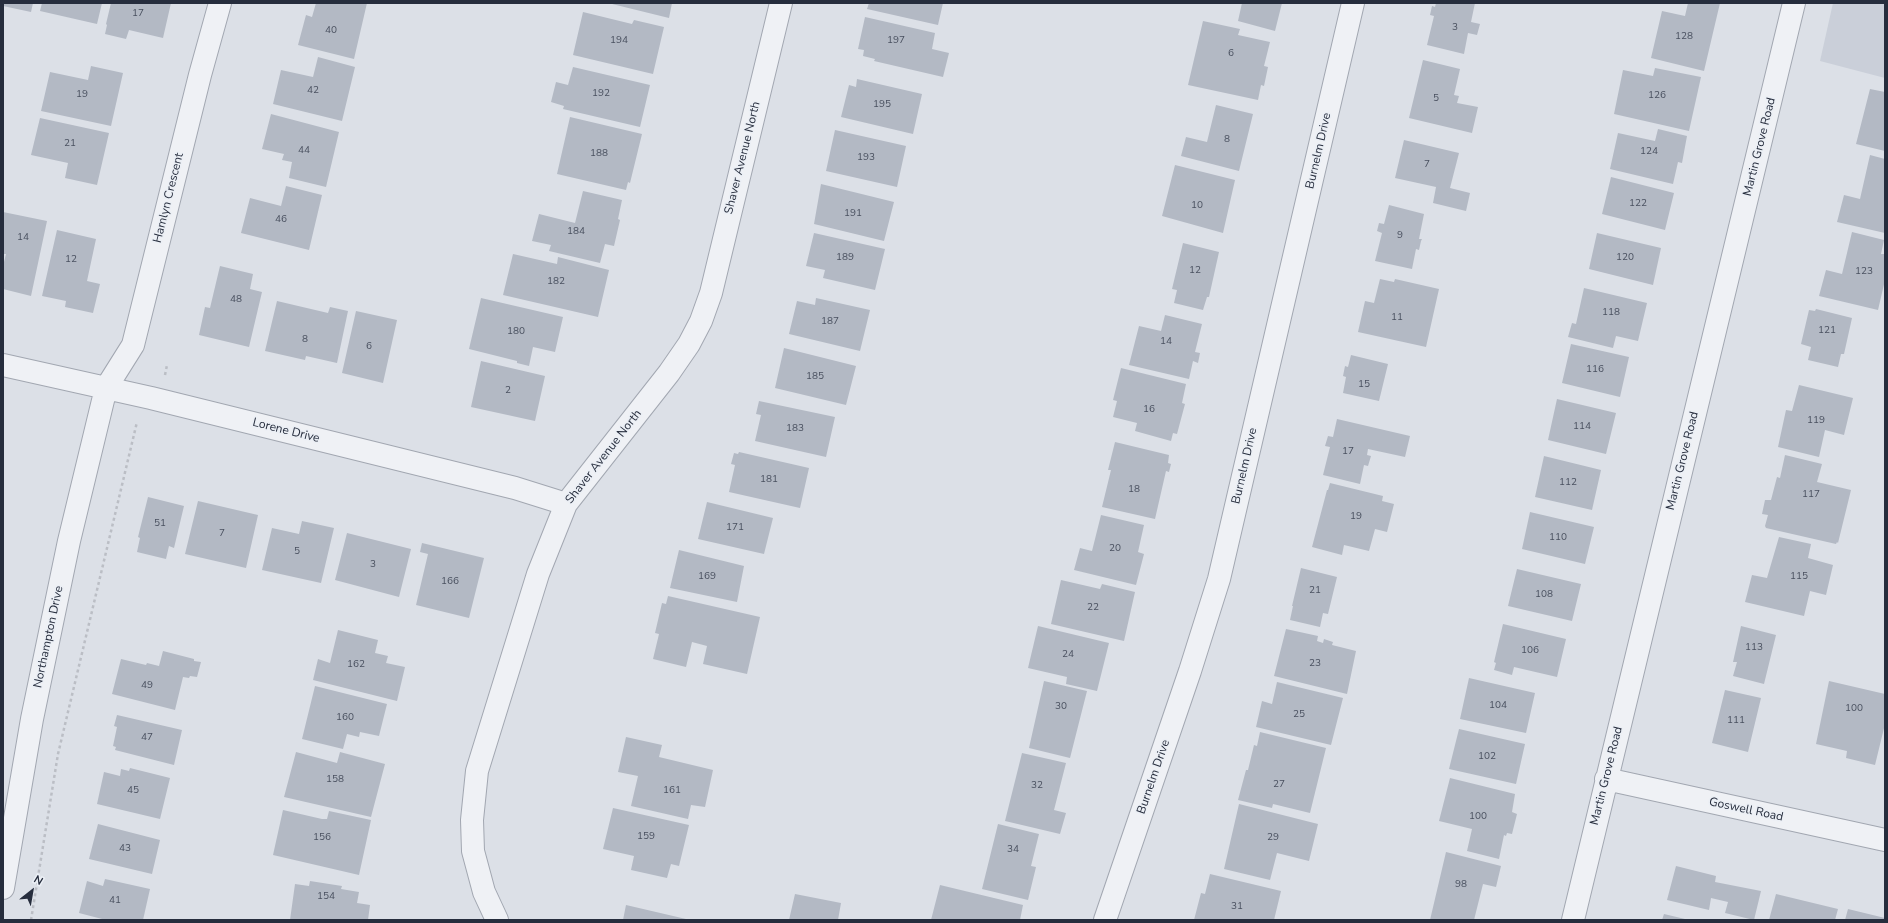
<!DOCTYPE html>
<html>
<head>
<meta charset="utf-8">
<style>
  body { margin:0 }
  #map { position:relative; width:1888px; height:923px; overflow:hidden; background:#dce0e7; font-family:"Nunito Sans",sans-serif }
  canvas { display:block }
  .frame { position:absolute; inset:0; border:4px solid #262d3d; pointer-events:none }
  .north { position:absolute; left:12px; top:871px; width:40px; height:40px; -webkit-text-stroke:3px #ebeff5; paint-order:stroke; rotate:31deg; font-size:11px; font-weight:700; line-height:16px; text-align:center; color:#262d3d }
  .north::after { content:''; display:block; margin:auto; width:14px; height:18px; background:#262d3d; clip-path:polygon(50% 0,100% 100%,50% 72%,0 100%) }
</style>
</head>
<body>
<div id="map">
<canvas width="1888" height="923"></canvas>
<div class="frame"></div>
<div class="north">N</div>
</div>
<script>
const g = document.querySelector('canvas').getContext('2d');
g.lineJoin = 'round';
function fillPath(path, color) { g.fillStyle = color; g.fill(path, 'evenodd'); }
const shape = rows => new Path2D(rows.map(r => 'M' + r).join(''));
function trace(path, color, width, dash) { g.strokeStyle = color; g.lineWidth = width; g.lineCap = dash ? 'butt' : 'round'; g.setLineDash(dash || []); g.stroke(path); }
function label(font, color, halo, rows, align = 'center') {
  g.font = font + ' "Nunito Sans",sans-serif'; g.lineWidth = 3; g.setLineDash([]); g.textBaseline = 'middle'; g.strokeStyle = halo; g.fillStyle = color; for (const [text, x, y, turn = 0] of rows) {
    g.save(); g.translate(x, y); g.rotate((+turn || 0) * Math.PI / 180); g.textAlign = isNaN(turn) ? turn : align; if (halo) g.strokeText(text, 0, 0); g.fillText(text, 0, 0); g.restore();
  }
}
const built = shape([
  [1833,3,1885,3,1885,78,1820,61]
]);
const building = shape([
  [3,3,33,3,31,12,3,6],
  [42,3,102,3,97,24,40,11],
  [111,3,171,3,163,38,129,30,126,39,105,34,107,25,106,24],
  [316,3,367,3,354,59,298,45,306,15,312,17],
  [608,3,672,3,669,18],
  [869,3,943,3,938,25,867,9],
  [1242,3,1282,3,1275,31,1238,21],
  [1436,3,1475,3,1471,22,1480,24,1477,35,1468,33,1464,54,1427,45,1434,16,1430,15,1432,6,1435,7],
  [1688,3,1720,3,1704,71,1651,58,1662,11,1685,16],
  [583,12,632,24,634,20,664,27,653,74,573,55],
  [865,17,935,33,932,49,949,53,943,77,874,61,875,59,863,56,864,50,858,49],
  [1203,21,1240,29,1238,35,1270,42,1264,66,1268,67,1264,86,1261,85,1258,100,1188,85],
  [318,57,355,67,342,121,273,104,281,70,313,77],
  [1423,60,1460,69,1454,95,1459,96,1457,103,1478,107,1472,133,1409,118],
  [91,66,123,73,111,126,41,111,50,72,88,80],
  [573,67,650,85,640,127,563,109,564,106,551,102,556,82,568,85],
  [1655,68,1701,77,1689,131,1614,114,1623,70,1653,76],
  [857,79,922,94,913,134,841,117,849,85,856,87],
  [1870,89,1885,92,1885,151,1856,144],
  [1216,105,1253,114,1239,171,1181,156,1186,137,1207,142],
  [271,114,339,132,326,187,289,178,292,162,282,160,284,154,262,149],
  [570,117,642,134,630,183,628,182,626,190,557,174],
  [40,118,109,133,97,185,65,178,68,163,31,155],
  [1658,129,1687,136,1682,163,1678,162,1673,184,1610,169,1618,133,1655,141],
  [835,130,906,146,897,187,826,171],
  [1404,140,1459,153,1450,188,1470,193,1466,211,1433,203,1436,187,1395,178],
  [1870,155,1885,159,1885,233,1837,222,1844,195,1860,199],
  [1175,165,1235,180,1223,233,1162,216],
  [1611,177,1674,193,1665,230,1602,214],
  [821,184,894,202,884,241,814,224],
  [286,186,322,195,309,250,241,233,250,198,281,206],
  [583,191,622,200,618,219,620,220,614,246,605,244,600,263,549,251,551,245,532,241,539,214,575,223],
  [1389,205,1424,214,1419,239,1422,239,1421,241,1419,250,1416,249,1412,269,1375,261,1382,233,1377,231,1379,223,1384,224],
  [3,212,47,221,31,296,3,289,3,266,6,254,3,254],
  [57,230,96,239,87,281,100,284,93,313,65,307,66,301,42,296],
  [1852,232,1884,240,1881,254,1885,254,1885,280,1878,310,1819,296,1826,270,1842,274],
  [814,233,885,249,875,290,823,278,825,270,806,266],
  [1597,233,1661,248,1653,285,1589,269],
  [1183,243,1219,252,1209,297,1207,297,1203,310,1174,303,1177,290,1172,289],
  [513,254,557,264,558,257,609,270,598,317,503,295],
  [220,266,253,274,250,289,262,292,249,347,199,335,205,307,210,308],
  [1380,279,1394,282,1395,279,1439,289,1426,347,1358,332,1365,301,1374,303],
  [1584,288,1647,303,1638,341,1616,336,1613,348,1568,337,1572,323,1576,324],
  [481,298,563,317,555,352,533,347,529,366,517,363,517,361,469,349],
  [816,298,870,310,860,351,789,334,797,301,815,305],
  [277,301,328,313,330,307,348,311,337,363,306,356,305,360,265,351],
  [1816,309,1852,318,1844,354,1841,354,1838,367,1808,360,1811,347,1801,344,1809,310,1815,311],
  [356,311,397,320,383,383,342,373],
  [1165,315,1202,324,1195,352,1200,353,1198,363,1193,361,1189,379,1129,365,1139,326,1161,331],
  [1571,344,1629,357,1620,397,1562,383],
  [784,348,856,366,846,405,775,388],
  [1351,355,1388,364,1379,401,1343,393,1346,377,1343,376,1345,366,1348,367],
  [481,361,545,376,535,421,471,407],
  [1121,368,1186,384,1182,403,1185,404,1177,434,1173,433,1171,441,1135,431,1137,423,1113,417,1117,401,1113,400],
  [1799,385,1853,398,1844,435,1825,430,1819,457,1778,447,1786,410,1792,411],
  [1557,399,1616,413,1606,454,1548,440],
  [759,401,835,417,826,457,755,441,761,415,756,414],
  [1337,419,1410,436,1405,457,1368,449,1367,455,1371,456,1368,466,1364,465,1360,484,1323,475,1330,447,1325,446,1328,436,1333,437],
  [1115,442,1169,455,1168,463,1171,464,1169,472,1166,471,1155,519,1102,507,1111,470,1108,470],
  [739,452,809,468,800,508,729,492,735,465,731,464,734,453,738,454],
  [1785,455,1822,464,1817,482,1851,490,1838,543,1837,542,1836,544,1766,528,1765,526,1768,515,1762,514,1765,500,1771,500,1777,477,1780,478],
  [1544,456,1601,470,1592,510,1535,497],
  [1330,483,1383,496,1382,501,1394,504,1387,532,1375,529,1369,551,1344,545,1342,555,1312,547,1327,490,1328,490],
  [148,497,184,506,174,548,169,546,166,559,137,552,140,538,138,537],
  [198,501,258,515,246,568,185,554],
  [707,502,773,518,764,554,698,539],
  [1530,512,1594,527,1585,564,1522,549],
  [1101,515,1144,525,1138,552,1144,554,1136,585,1074,570,1080,548,1092,551],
  [302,521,334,528,321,583,262,570,272,528,299,534],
  [347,533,411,549,399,597,335,580],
  [1779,537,1811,544,1808,558,1833,565,1826,595,1810,591,1804,616,1745,602,1752,575,1767,578],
  [422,543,484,558,469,618,416,605,428,554,420,552],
  [679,550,744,566,737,602,670,588],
  [1301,568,1337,577,1328,614,1323,613,1320,627,1290,620,1293,606,1292,606],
  [1517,569,1581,584,1572,621,1508,606],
  [1061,580,1100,589,1102,584,1135,592,1124,641,1051,624],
  [668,596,760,617,747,674,703,664,707,646,692,642,686,667,653,659,659,634,655,633,662,603,666,604],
  [1503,624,1566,639,1557,677,1514,667,1512,675,1494,670,1496,663,1494,662],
  [1038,626,1109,643,1097,691,1066,684,1067,677,1028,668],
  [1741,626,1776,635,1764,684,1733,676,1737,662,1733,662],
  [1286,629,1318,636,1317,641,1323,643,1324,639,1333,642,1332,645,1356,651,1347,694,1274,676],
  [338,630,378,640,375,653,388,656,386,663,405,667,397,701,313,680,318,659,330,663],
  [163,651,194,659,194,661,201,662,197,677,190,676,189,678,183,677,175,710,112,694,121,659,146,665,147,663,159,666],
  [1469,678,1535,693,1526,733,1460,719],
  [1044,681,1087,691,1070,758,1029,748],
  [1829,681,1885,694,1885,724,1875,765,1846,758,1847,751,1816,744],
  [1277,682,1343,698,1331,745,1256,727,1262,701,1272,704],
  [315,686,387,704,379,736,360,732,359,737,347,734,343,749,302,739],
  [1725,690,1761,698,1748,752,1712,743],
  [117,715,182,730,174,765,115,750,116,747,113,746,117,727,114,726],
  [1459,729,1525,744,1516,784,1449,769],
  [1260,732,1326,748,1310,813,1273,804,1272,808,1238,800,1246,770,1248,770,1254,745,1257,746],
  [626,737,662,745,659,757,713,770,705,807,691,805,688,819,631,806,638,776,618,772],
  [296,752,337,763,340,752,385,764,371,817,284,797],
  [1022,753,1066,763,1054,810,1066,813,1060,834,1005,821],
  [130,768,170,778,160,819,97,804,104,772,120,776,121,769,129,771],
  [1450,778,1515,794,1512,812,1517,814,1512,834,1507,833,1506,836,1504,835,1499,859,1467,851,1472,829,1439,821],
  [1239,804,1318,824,1309,861,1277,853,1270,880,1224,869],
  [613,808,689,825,679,866,671,864,667,878,631,870,634,856,603,849],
  [283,810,322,819,327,819,329,811,371,820,359,875,273,855],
  [98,824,160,840,152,874,89,859],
  [998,824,1039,834,1031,866,1036,867,1028,900,982,889],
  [1446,852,1501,866,1496,887,1483,884,1474,920,1430,920],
  [1676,866,1716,876,1715,882,1761,891,1754,920,1725,913,1728,902,1711,898,1709,910,1667,900],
  [1210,874,1281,891,1274,920,1194,920,1201,893,1205,894],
  [105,879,150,889,143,920,106,920,79,913,87,881,103,886],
  [310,881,342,886,341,889,359,892,357,903,370,905,368,920,290,920,295,884,309,886],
  [940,885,1023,905,1020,920,931,920],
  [795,894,841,903,838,920,789,920],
  [1776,894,1838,909,1835,920,1769,920],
  [626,905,686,919,686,920,623,920],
  [1848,909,1885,918,1885,920,1845,920],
  [1664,914,1685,919,1685,920,1662,920]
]);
const path = shape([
  [165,375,167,365],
  [31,920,58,754,137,422]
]);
const minor = shape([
  [3,365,151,398,515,488,566,504],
  [1606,779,1885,840],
  [3,888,32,719,69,541,106,388,133,345,200,75,220,3],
  [497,920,484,892,473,851,472,820,477,771,538,574,566,504,669,373,689,344,701,321,711,293,781,3],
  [1105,920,1190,671,1219,579,1353,3],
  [1573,920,1794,3]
]);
const numberNames = [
  ["17",138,14],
  ["3",1455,28],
  ["40",331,31],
  ["128",1684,37],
  ["194",619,41],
  ["197",896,41],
  ["6",1231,54],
  ["42",313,91],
  ["192",601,94],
  ["19",82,95],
  ["126",1657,96],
  ["5",1436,99],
  ["195",882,105],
  ["8",1227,140],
  ["21",70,144],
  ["44",304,151],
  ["124",1649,152],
  ["188",599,154],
  ["193",866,158],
  ["7",1427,165],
  ["122",1638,204],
  ["10",1197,206],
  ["191",853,214],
  ["46",281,220],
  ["184",576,232],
  ["9",1400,236],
  ["14",23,238],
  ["189",845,258],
  ["120",1625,258],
  ["12",71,260],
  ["12",1195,271],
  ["123",1864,272],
  ["182",556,282],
  ["48",236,300],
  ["118",1611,313],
  ["11",1397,318],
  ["187",830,322],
  ["121",1827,331],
  ["180",516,332],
  ["8",305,340],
  ["14",1166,342],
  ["6",369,347],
  ["116",1595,370],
  ["185",815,377],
  ["15",1364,385],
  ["2",508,391],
  ["16",1149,410],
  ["119",1816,421],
  ["114",1582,427],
  ["183",795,429],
  ["17",1348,452],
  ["181",769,480],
  ["112",1568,483],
  ["18",1134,490],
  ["117",1811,495],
  ["19",1356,517],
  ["51",160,524],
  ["171",735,528],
  ["7",222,534],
  ["110",1558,538],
  ["20",1115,549],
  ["5",297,552],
  ["3",373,565],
  ["169",707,577],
  ["115",1799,577],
  ["166",450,582],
  ["21",1315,591],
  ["108",1544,595],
  ["22",1093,608],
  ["113",1754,648],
  ["106",1530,651],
  ["24",1068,655],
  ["23",1315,664],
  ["162",356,665],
  ["49",147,686],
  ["104",1498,706],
  ["30",1061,707],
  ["100",1854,709],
  ["25",1299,715],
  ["160",345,718],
  ["111",1736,721],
  ["47",147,738],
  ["102",1487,757],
  ["158",335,780],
  ["27",1279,785],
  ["32",1037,786],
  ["45",133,791],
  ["161",672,791],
  ["100",1478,817],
  ["159",646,837],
  ["156",322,838],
  ["29",1273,838],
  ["43",125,849],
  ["34",1013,850],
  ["98",1461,885],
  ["154",326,897],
  ["41",115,901],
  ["31",1237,907]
];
const streetNames = [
  ["Martin Grove Road",1760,147,-76],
  ["Burnelm Drive",1319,151,-77],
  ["Shaver Avenue North",743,158,-76],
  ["Hamlyn Crescent",169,198,-76],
  ["Lorene Drive",286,431,14],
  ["Shaver Avenue North",604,457,-52],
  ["Martin Grove Road",1683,461,-76],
  ["Burnelm Drive",1245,466,-77],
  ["Northampton Drive",49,637,-78],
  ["Martin Grove Road",1607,776,-76],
  ["Burnelm Drive",1154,777,-71],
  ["Goswell Road",1746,810,12]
];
fillPath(built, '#cacfd9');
fillPath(building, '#b3b9c4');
trace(minor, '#a2a7b1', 24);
trace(path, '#bbbec5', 2.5, [3, 3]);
trace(minor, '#eff1f5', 22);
label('10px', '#49505f', null, numberNames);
label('12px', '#262d3d', '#ebeff5', streetNames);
</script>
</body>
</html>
